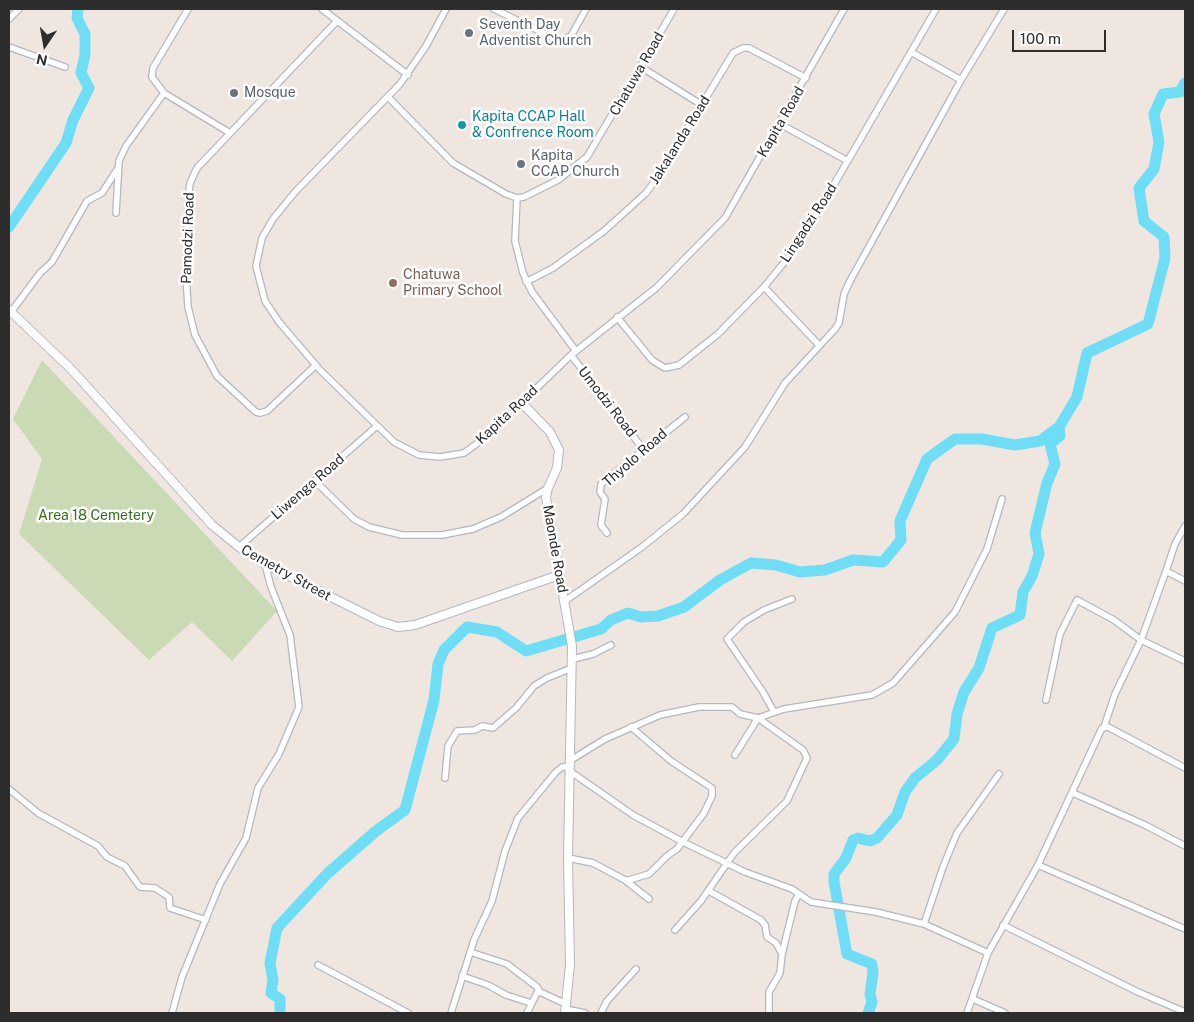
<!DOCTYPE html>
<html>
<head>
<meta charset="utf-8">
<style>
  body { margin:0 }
  #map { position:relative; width:1194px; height:1022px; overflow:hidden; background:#efe7df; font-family:"Public Sans",sans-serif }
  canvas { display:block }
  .frame { position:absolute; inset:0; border:10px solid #2d2d2d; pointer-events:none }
  .north { position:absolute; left:20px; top:20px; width:50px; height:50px; -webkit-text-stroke:4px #fff; paint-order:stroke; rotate:192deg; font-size:14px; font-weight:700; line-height:20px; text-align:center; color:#2d2d2d }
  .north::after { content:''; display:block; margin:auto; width:18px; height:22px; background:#2d2d2d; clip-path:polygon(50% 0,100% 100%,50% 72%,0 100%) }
  .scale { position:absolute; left:1012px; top:30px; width:94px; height:22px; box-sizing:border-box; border:2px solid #2d2d2d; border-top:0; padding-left:6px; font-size:15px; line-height:18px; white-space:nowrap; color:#2d2d2d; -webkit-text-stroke:4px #fff; paint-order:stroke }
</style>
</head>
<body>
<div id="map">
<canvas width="1194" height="1022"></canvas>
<div class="frame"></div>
<div class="north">N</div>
<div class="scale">100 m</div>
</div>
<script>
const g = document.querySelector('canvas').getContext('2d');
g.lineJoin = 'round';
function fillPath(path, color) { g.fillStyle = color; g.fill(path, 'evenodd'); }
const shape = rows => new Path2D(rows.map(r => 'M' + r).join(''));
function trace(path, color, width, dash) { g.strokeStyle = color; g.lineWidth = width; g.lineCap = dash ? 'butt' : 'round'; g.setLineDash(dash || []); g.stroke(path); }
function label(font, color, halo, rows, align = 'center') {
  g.font = font + ' "Public Sans",sans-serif'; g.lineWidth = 5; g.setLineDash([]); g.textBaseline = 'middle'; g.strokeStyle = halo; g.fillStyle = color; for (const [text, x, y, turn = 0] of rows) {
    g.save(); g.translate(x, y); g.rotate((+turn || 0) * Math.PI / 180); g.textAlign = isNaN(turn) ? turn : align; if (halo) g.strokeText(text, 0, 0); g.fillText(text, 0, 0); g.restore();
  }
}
const cemetery = shape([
  [42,360,277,611,232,661,192,622,149,660,19,534,42,459,13,419]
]);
const river = shape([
  [9,227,66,143,73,120,89,88,81,73,85,55,85,34,77,18,78,9],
  [280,1013,280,999,271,993,273,980,270,963,277,928,327,874,376,831,405,810,434,700,438,664,444,650,467,627,497,632,526,651,601,629,611,620,628,613,641,617,658,616,684,607,720,580,751,563,776,565,800,572,825,570,853,560,883,562,901,540,900,521,927,459,955,439,982,439,1015,445,1040,441,1059,427,1077,397,1087,353,1148,324,1165,258,1164,237,1144,221,1139,188,1154,169,1159,142,1154,114,1163,94,1180,92,1185,83],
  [868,1013,872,1002,870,994,873,973,872,964,847,954,834,882,834,874,846,858,853,840,858,838,870,841,877,838,897,815,905,792,915,778,937,760,954,739,957,714,964,692,979,668,992,628,1020,615,1023,592,1032,576,1039,554,1035,533,1047,483,1055,464,1050,444,1060,436,1059,428]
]);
const minor = shape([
  [188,9,153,68,152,77,164,93,230,133],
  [322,9,408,75],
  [446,9,426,46,400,84,295,192,273,219,262,238,256,266,265,301,279,322,320,370,394,442,419,455,440,457,464,453,486,437,571,355,656,288,725,218,844,9],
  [494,9,560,41,571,36,586,9],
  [9,19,19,9],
  [9,47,65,67],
  [911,52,961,80],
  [641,67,702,105],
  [388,97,453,163,506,194,517,198,524,197,558,180,587,157,674,9],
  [780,124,848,161],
  [517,198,515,241,523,273,532,292,576,351],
  [116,213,119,161,126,146,164,93],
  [526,282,553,268,604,231,646,193,660,174,733,53,743,48,749,48,806,78],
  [764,287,819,345],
  [11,312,40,273,52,262,87,201,102,193,118,168],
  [617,317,652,360,665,368,679,365,718,334,764,287,800,243,936,9],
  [571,355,643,449],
  [316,365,267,411,260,413,256,412,217,376,195,335,188,307,186,275,188,200,190,183,197,168,337,21],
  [315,481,354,519,369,527,402,535,442,535,473,529,501,517,548,488],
  [1185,526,1175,544,1166,571,1185,581],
  [607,533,601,525,605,499,600,492,601,484,685,417],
  [239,547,377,426],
  [565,601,642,547,683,514,745,447,785,383,835,329,839,323,844,294,850,281,961,80,1004,9],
  [573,659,593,654,611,645],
  [1046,700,1060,634,1077,600,1114,620,1141,640,1185,661],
  [774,712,763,692,727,639,744,622,764,610,792,599],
  [1104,727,1115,694,1141,640,1166,571],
  [571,760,605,739,660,715,699,707,732,707,740,714,758,718,784,709,872,695,893,683,955,612,987,549,1002,499],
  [571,772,633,815,683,842,745,872,792,889,811,902,876,912,924,924,988,953],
  [445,778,448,746,457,731,475,730,482,726,493,728,516,708,534,686,547,678,572,668],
  [9,789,38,813,98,846,107,857,125,866,140,887,155,888,169,897,170,908,206,920],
  [1073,793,1145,825,1185,846],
  [568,858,593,863,625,880,629,880,649,874,667,856,677,849,704,813,712,796,712,788,671,761,631,727],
  [1038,865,1185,929],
  [625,880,649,899],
  [709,891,761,920,765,925,767,937,776,943,782,954],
  [924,924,943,867,957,833,999,774],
  [1003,925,1138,992,1185,1012],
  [675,930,701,901,734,853,787,801,807,758,803,750,758,718,735,755],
  [470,952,507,964,537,987,540,992],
  [318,965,408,1013],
  [462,976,488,985,506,995,531,1003],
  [973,999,1005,1013],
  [565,1009,585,1013],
  [172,1013,182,977,220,884,246,838,258,788,279,754,299,707,290,635,271,587,265,564],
  [451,1013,474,940,492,901,505,851,518,818,555,773,562,767,571,766],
  [527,1013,538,991,566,1004],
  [601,1013,607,1001,636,969],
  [769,1013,769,992,780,973,782,954,795,901,799,894],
  [967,1013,988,953,1038,865,1102,728,1108,727,1185,768]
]);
const tertiary = shape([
  [9,310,71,369,212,525,239,547,265,564,379,621,398,627,415,625,559,575],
  [521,402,550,432,559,450,557,468,548,488,546,497,572,646,568,858,570,965,565,1013]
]);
const markers = [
  [469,33,5,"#6b7280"],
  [234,93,5,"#6b7280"],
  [462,125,5,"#0f9aa8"],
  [521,164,5,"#6b7280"],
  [393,283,5,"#8d6e63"]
];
const worshipNames = [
  ["Seventh Day",479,25],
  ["Adventist Church",479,41],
  ["Mosque",244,93],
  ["Kapita",531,156],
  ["CCAP Church",531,172]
];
const streetNames = [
  ["Chatuwa Road",637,74,-60],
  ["Kapita Road",781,122,-60],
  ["Jakalanda Road",680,140,-58],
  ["Lingadzi Road",809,223,-57],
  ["Pamodzi Road",188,238,-88],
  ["Umodzi Road",607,402,52],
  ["Kapita Road",507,415,-43],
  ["Thyolo Road",635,458,-41],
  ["Liwenga Road",308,487,-41],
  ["Maonde Road",555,549,80],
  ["Cemetry Street",286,573,29]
];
const cultureNames = [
  ["Kapita CCAP Hall",472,117],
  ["& Confrence Room",472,133]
];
const educationNames = [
  ["Chatuwa",403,275],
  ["Primary School",403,291]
];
const parkNames = [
  ["Area 18 Cemetery",96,516]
];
fillPath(cemetery, '#cadab5');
trace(river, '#6ddef6', 11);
trace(minor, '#b3b7c1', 8);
trace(tertiary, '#b3b7c1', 10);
trace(minor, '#fff', 5.5);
trace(tertiary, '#fff', 8);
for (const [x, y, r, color] of markers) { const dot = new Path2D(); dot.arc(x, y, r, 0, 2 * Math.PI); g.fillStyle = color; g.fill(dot); trace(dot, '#fff', 2); }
label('14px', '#5b616d', '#fff', worshipNames, 'left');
label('14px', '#2d2d2d', '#fff', streetNames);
label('14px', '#0d838f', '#fff', cultureNames, 'left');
label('14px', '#785e54', '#fff', educationNames, 'left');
label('14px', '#317017', '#fff', parkNames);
</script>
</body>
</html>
